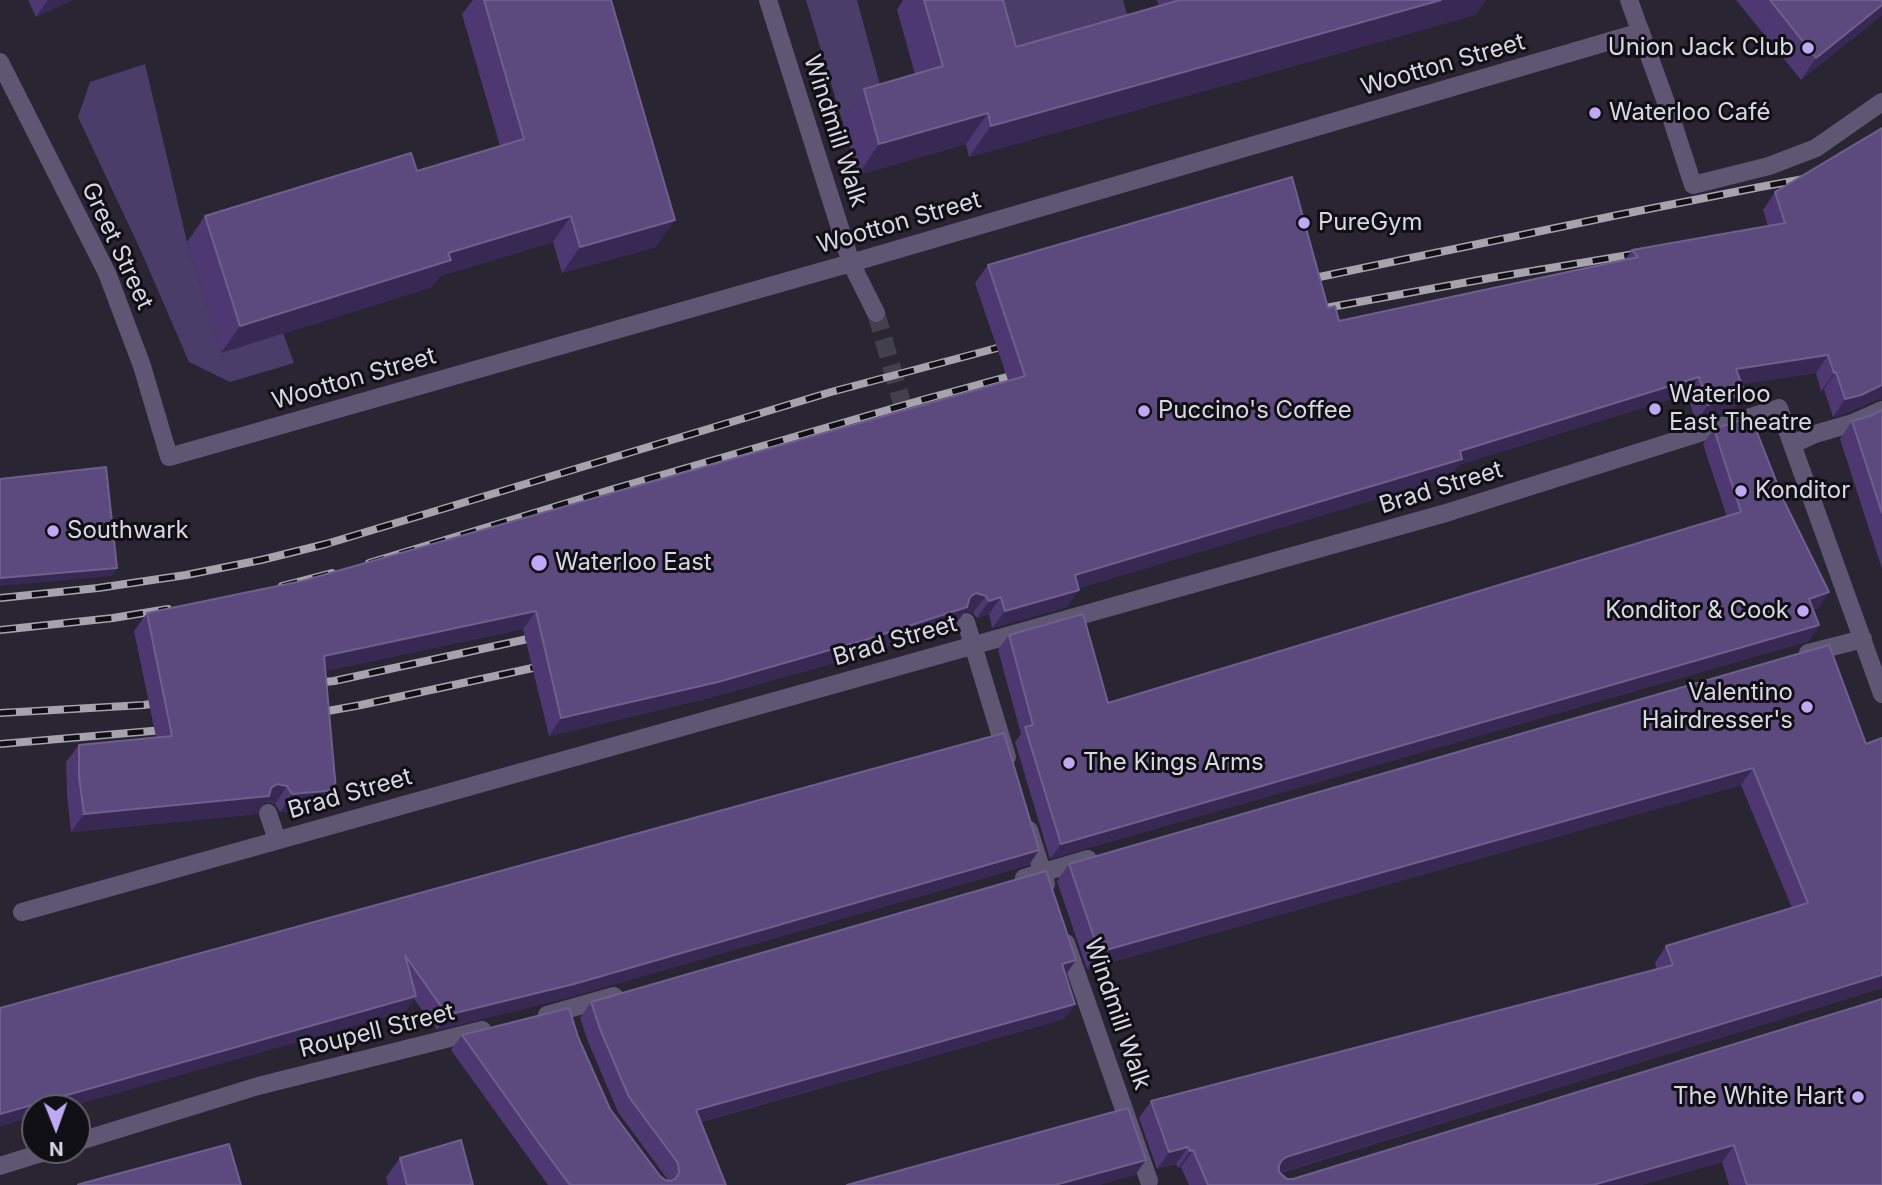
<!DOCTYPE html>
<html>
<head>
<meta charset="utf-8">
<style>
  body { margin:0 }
  #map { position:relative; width:1882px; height:1185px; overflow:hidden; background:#292533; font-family:Inter,sans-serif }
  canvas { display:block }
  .north { position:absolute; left:21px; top:1094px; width:70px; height:70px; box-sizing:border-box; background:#110f16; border:2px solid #615f67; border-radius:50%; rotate:179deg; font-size:19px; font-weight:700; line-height:28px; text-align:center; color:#d9d7e1 }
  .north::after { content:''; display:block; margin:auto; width:24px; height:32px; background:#bfa9f4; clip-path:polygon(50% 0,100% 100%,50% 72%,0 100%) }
</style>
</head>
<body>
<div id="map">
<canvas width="1882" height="1185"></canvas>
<div class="north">N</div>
</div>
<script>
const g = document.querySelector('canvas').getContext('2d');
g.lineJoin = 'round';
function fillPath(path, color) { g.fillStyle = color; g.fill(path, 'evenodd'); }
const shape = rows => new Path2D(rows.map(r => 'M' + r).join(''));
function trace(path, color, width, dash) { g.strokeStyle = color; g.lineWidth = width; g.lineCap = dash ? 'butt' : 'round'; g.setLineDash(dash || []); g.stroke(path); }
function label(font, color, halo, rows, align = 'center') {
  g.font = font + ' Inter,sans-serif'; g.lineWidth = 6; g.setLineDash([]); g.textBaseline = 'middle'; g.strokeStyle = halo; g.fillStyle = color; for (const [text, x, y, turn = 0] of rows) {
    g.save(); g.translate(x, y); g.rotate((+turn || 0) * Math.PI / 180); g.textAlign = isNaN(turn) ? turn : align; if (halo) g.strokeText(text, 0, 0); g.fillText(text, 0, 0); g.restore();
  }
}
const green = shape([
  [806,0,857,0,886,107,842,120],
  [973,0,1123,0,1134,38,994,78],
  [145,64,187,242,221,352,283,333,294,363,230,382,189,362,141,251,78,117,90,82]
]);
const streetTunnel = shape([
  [876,313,910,431]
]);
const street = shape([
  [768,0,851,263,876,313],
  [1629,0,1668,108,1693,185,1769,166,1816,148,1882,102],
  [0,62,107,273,142,366,169,457,851,263,1641,32],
  [1793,444,1815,434,1853,423,1882,410],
  [966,622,1007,757],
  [1808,653,1863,639],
  [268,813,277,840],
  [1029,830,1046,884],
  [1024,878,1088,859],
  [22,912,1446,513,1779,408,1882,694],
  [1066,943,1149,1181],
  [547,1015,614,996],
  [77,1142,258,1086,482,1030],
  [0,1166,51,1150]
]);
const rail = shape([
  [1300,281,1618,215,1760,187,1815,177],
  [1309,311,1490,278,1647,252],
  [369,563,610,490,922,400,1025,372],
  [282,586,332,573],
  [0,598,98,588,186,575,261,560,326,544,831,392,1016,343],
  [0,630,113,618,168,609],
  [306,684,334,681,546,635],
  [0,713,144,705,170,701],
  [311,714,361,705,551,664],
  [0,744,175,729]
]);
const wall = shape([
  [28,0,73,0,36,17],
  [473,0,611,0,656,247,562,273,553,242,440,276,432,287,221,353,187,242,205,216,417,171,500,146,462,14],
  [903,0,1003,0,1016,47,1159,6,1157,0,1486,0,1475,15,969,157,966,144,858,175,842,120,864,89,915,74,897,10],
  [1736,0,1882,0,1882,15,1801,80],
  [1775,192,1878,399,1849,412,1833,417,1824,389,1821,391,1816,373,1741,384,1732,411,1696,422,1687,394,1458,465,1450,477,1079,588,1067,607,992,628,989,614,977,618,973,613,965,611,955,625,856,657,705,699,549,736,523,629,325,671,336,790,324,808,280,812,275,804,265,802,257,814,71,832,67,795,66,762,79,745,156,737,134,631,147,613,302,581,1008,380,975,283,988,265,1328,308,1339,321,1625,259,1632,250,1768,226,1763,210],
  [1882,410,1882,569,1840,439,1852,421,1870,416],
  [1714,429,1819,608,1813,609,1819,625,1809,641,1050,859,1015,742,1021,734,998,650,1009,635,1108,703,1727,517,1703,444],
  [1829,645,1879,989,1280,1173,1287,1179,1293,1179,1882,999,1882,1185,1729,1185,1722,1162,1641,1185,1189,1185,1181,1167,1178,1168,1176,1164,1157,1169,1139,1118,1151,1101,1657,970,1655,963,1666,946,1792,908,1741,785,1087,969,1057,881,1069,864],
  [1039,850,1029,865,563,999,437,1030,414,999,406,1011,0,1126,0,1008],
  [1066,975,1075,1004,1064,1019,701,1122,726,1185,548,1185,451,1050,462,1035,578,1037,610,1109,660,1176,665,1180,668,1180,618,1112,589,1044,580,1018,591,1002],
  [400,1158,473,1185,388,1185,386,1177]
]);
const shadedWall = shape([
  [48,0,73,0,36,17],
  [1441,0,1486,0,1475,15,969,157,991,126],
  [1882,5,1882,15,1801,80,1816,58],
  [988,113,966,144,858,175,879,144],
  [571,216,553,242,440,276,432,287,221,353,240,326,448,253],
  [675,220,656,247,562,273,580,247],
  [1828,355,1816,373,1723,387,1736,369],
  [1836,372,1824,389,1821,391,1834,373],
  [1699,377,1687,394,1458,465,1450,477,1063,593,1075,575,1460,451],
  [1882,385,1882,400,1878,399,1849,412,1833,417,1845,399],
  [1745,393,1732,411,1696,422,1708,405],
  [117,568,112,576,0,586,0,578],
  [1079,590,1067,607,992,628,1005,611],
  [1829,592,1819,608,1798,614,1809,599],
  [976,593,986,596,973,613,965,611,955,625,856,657,705,699,549,736,561,718,970,597],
  [1001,597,989,614,977,618,989,601],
  [536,611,523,629,312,674,324,656],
  [1819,625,1809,641,1050,859,1061,844],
  [1753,768,1741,785,1087,969,1099,952],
  [277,784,287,786,275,804,265,802,257,814,71,832,84,814,271,788],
  [336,790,324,808,280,812,292,794],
  [1039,850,1029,865,563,999,437,1030,447,1015],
  [1076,960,1065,976,1062,964],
  [1882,975,1882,989,1879,989,1275,1174,1282,1160,1286,1157],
  [416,996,406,1011,64,1108,35,1108,35,1116,0,1126,0,1114],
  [1075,1004,1064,1019,685,1126,696,1110],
  [1734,1145,1722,1162,1641,1185,1593,1185],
  [1188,1147,1176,1164,1157,1169,1169,1152],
  [1193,1150,1181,1167,1178,1168,1190,1151],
  [1146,1160,1135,1175,1100,1185,1055,1185]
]);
const building = shape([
  [484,0,611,0,675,220,580,247,571,216,448,253,451,260,240,326,205,216,411,153,417,171,524,139,484,0],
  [924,0,1003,0,1016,47,1180,0,1441,0,991,126,988,113,879,144,864,89,943,66,924,0],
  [1770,0,1882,0,1882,5,1816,58,1770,0],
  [1882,128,1882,385,1861,395,1845,399,1836,372,1834,373,1828,355,1736,369,1745,393,1708,405,1699,377,1460,451,1462,459,1075,575,1079,590,1005,611,1001,597,989,601,986,596,976,593,970,597,967,607,868,639,718,682,561,718,536,611,324,656,336,790,292,794,287,786,277,784,271,788,269,796,84,814,79,777,79,745,172,736,147,613,302,581,1025,376,988,265,1292,177,1328,308,1335,306,1339,321,1638,257,1632,250,1785,223,1775,192,1882,128],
  [1882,410,1882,513,1852,421,1870,416,1882,410],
  [1751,417,1784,501,1829,592,1809,599,1819,625,1061,844,1025,727,1033,725,1009,635,1083,614,1108,703,1741,512,1714,429,1751,417],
  [106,467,117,568,0,578,0,479,106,467],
  [1829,645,1866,744,1882,738,1882,975,1286,1157,1282,1160,1279,1165,1279,1172,1287,1179,1293,1179,1882,999,1882,1185,1747,1185,1734,1145,1593,1185,1208,1185,1193,1150,1190,1151,1188,1147,1169,1152,1151,1101,1673,965,1666,946,1808,903,1753,768,1099,952,1069,864,1829,645],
  [1004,733,1039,850,574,984,447,1015,405,955,416,996,0,1114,0,1008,1004,733],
  [1046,871,1076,960,1062,964,1075,1004,696,1110,726,1185,570,1185,541,1146,462,1035,569,1008,578,1037,610,1109,660,1176,665,1180,671,1181,676,1178,679,1173,678,1163,629,1097,600,1029,591,1002,1046,871],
  [1128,1108,1146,1160,1055,1185,847,1185,1128,1108],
  [461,1140,473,1185,407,1185,400,1158,461,1140],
  [229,1144,241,1185,78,1185,80,1184,229,1144]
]);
const markers = [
  [1808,48,7,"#bfa9f4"],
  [1595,113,7,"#bfa9f4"],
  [1304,223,7,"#bfa9f4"],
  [1655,409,7,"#bfa9f4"],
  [1144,411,7,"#bfa9f4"],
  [1741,491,7,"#bfa9f4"],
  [53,531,7,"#bfa9f4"],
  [539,563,9,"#bfa9f4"],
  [1803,611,7,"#bfa9f4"],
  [1807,707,7,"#bfa9f4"],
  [1069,763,7,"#bfa9f4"],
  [1858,1097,7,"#bfa9f4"]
];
const poiNames = [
  ["Union Jack Club",1794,48,"right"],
  ["Waterloo Café",1609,113],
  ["PureGym",1318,223],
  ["Waterloo",1669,395],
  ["East Theatre",1669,423],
  ["Puccino's Coffee",1158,411],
  ["Konditor",1755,491],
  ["Southwark",67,531],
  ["Waterloo East",555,563],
  ["Konditor & Cook",1789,611,"right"],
  ["Valentino",1793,693,"right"],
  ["Hairdresser's",1793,721,"right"],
  ["The Kings Arms",1083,763],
  ["The White Hart",1844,1097,"right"]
];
const streetNames = [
  ["Wootton Street",1443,65,-16],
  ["Windmill Walk",835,131,72],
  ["Wootton Street",899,223,-16],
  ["Greet Street",117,246,65],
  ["Wootton Street",354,379,-16],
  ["Brad Street",1441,488,-17],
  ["Brad Street",895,641,-16],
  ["Brad Street",350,794,-16],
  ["Windmill Walk",1117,1014,71],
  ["Roupell Street",377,1031,-14]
];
fillPath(green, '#4b3d69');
trace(streetTunnel, '#43404d', 18, [18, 9]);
trace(street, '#5e5673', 18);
trace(rail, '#a6a3ae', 8);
trace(rail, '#110f16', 5, [16]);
fillPath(wall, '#4d3872');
fillPath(shadedWall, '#382954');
fillPath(building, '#5c497e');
trace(building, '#6f5f8e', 2);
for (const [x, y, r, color] of markers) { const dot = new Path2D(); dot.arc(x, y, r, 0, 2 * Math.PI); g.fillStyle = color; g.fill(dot); trace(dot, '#110f16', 2.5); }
label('24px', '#d9d7e1', '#110f16', poiNames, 'left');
label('24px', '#d9d7e1', '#110f16', streetNames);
</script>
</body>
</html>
